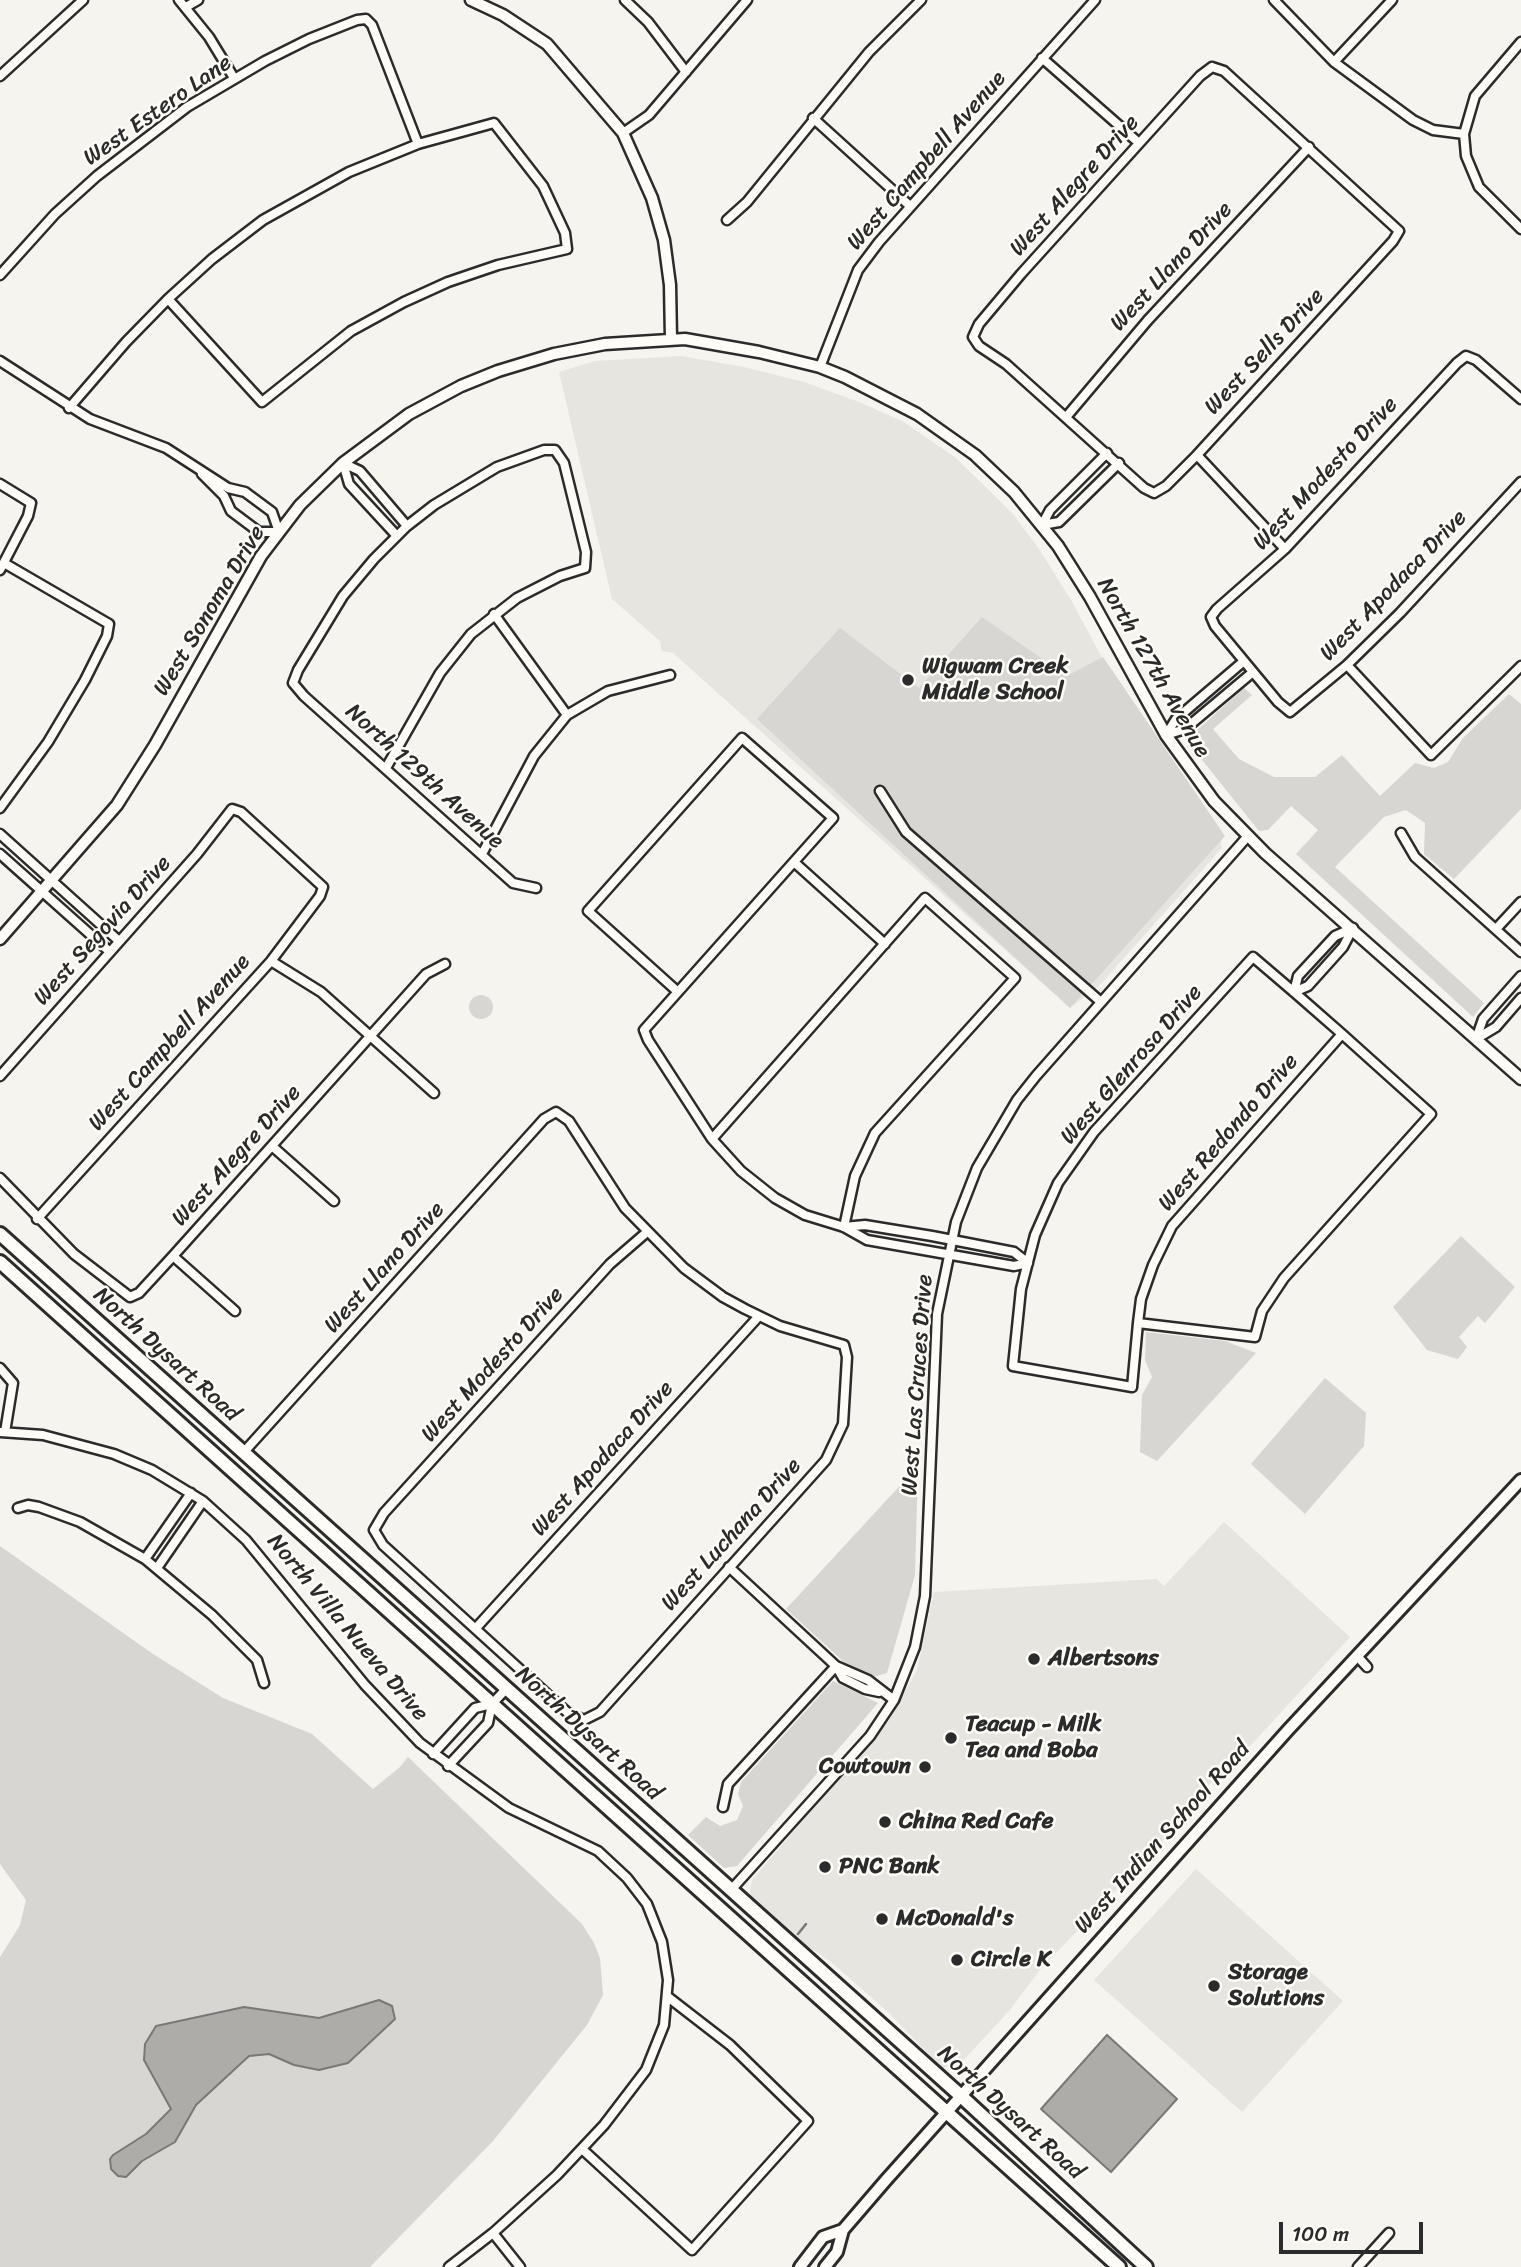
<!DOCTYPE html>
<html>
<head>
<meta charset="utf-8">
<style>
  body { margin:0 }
  #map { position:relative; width:1521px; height:2267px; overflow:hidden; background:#f5f4ef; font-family:Sriracha,sans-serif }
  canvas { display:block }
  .scale { position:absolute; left:1279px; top:2222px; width:144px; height:32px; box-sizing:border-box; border:4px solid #2b2b2b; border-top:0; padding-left:9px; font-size:21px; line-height:24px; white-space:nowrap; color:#2b2b2b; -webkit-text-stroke:5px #fdfcf7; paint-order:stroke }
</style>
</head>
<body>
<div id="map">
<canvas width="1521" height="2267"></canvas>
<div class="scale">100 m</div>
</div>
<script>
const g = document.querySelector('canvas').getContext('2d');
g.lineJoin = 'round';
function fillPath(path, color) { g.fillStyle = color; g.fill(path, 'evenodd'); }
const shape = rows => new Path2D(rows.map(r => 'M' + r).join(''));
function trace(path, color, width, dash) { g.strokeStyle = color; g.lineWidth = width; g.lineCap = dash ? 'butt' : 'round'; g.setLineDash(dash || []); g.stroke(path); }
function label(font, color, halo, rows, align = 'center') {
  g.font = font + ' Sriracha,sans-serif'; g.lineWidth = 5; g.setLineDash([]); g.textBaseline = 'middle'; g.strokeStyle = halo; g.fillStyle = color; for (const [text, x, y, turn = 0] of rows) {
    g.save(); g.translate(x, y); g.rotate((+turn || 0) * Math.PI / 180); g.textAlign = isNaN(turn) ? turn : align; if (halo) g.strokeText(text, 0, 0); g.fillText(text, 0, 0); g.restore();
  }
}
const built = shape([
  [681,356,744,367,804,382,859,402,904,422,956,458,1013,514,1039,549,1071,600,1133,715,1218,827,1222,848,1099,986,1070,1008,673,653,662,651,660,641,612,599,559,372,595,361],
  [1224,1522,1350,1637,1253,1743,1206,1788,1182,1821,1039,1971,1009,2011,959,2065,942,2068,889,2013,831,1962,803,1943,752,1898,750,1892,752,1880,889,1720,917,1670,934,1592,1156,1579,1164,1586],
  [1196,1869,1343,2001,1242,2112,1094,1980]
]);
const green = shape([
  [982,617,1067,676,1103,657,1225,836,1070,1008,757,719,840,628,919,688],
  [1244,688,1252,695,1213,729,1239,759,1274,777,1315,777,1342,755,1380,796,1415,763,1434,768,1448,762,1463,738,1509,694,1521,704,1521,809,1454,879,1424,854,1425,823,1406,810,1384,817,1335,867,1484,1003,1473,1017,1296,854,1318,830,1291,806,1268,830,1259,831,1186,740],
  '469 1007a12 12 0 1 1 24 0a12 12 0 1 1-24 0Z',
  [1461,1236,1515,1287,1485,1323,1478,1316,1459,1337,1467,1347,1458,1359,1427,1350,1393,1307],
  [1146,1332,1225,1341,1256,1353,1157,1461,1140,1452,1142,1395,1152,1377,1145,1360],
  [1325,1378,1366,1413,1364,1446,1305,1514,1251,1464],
  [918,1466,915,1575,887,1673,873,1677,844,1662,786,1609],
  [0,1546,153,1654,223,1698,312,1734,373,1789,400,1767,408,1757,582,1924,594,1943,600,1958,603,1995,587,2025,493,2141,370,2267,0,2267,0,1957,20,1925,26,1900,0,1864],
  [833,1681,878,1703,737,1866,724,1868,688,1835,706,1817,720,1826,737,1820,743,1806,738,1794,741,1782]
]);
const water = shape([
  [379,2000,392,2006,395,2019,348,2063,319,2070,294,2065,269,2054,249,2056,196,2105,175,2142,142,2161,126,2177,118,2176,111,2169,110,2159,113,2155,146,2134,171,2109,144,2060,145,2044,156,2026,244,2007,319,2018,379,2000],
  [1107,2035,1177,2099,1111,2172,1041,2109,1107,2035]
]);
const stream = shape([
  [798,1934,806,1924]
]);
const minor = shape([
  [179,0,209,37,234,78],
  [625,0,648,22,686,72],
  [1274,0,1334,62,1413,120,1433,130,1464,134,1466,156,1479,187,1521,229],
  [186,7,198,0],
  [1042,58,1139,143],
  [1334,62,1392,0],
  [1212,67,1224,71,1399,231,1393,241,1197,455,1166,486,1154,493,1144,488,1006,364,979,346,973,337,979,324,1021,274,1200,76,1212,67],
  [0,76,83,0],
  [813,118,910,206],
  [623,133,649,115,747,0],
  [1464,134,1475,96,1521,42],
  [727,220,747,202,869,52,921,0],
  [0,275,55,214,97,176,187,107,265,61,309,39,357,20,366,19,372,25,418,144],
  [0,361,90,419,166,448,228,488,245,492,272,512,279,532,259,532,231,511,224,496,202,474],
  [820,367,858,270,879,242,1095,0],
  [1521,399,1476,360,1466,356,1457,363,1285,549,1217,609,1211,617,1215,626,1278,702,1290,712,1347,665,1400,613,1521,482],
  [69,408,126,342,168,299,212,259,263,220,349,172,418,144,494,123,543,186,565,233,567,249,498,265,448,282,404,302,351,331,262,402,168,299],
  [1067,416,1148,320,1309,147],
  [1197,455,1285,549],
  [343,463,349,484,397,536],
  [343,463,360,471,407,526],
  [0,484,31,503,28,516,0,570],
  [1042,525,1059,522,1119,463],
  [1042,525,1050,510,1107,453],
  [494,614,567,715],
  [1347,665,1431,755,1521,666],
  [1166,735,1185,729,1253,672],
  [1166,735,1176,719,1244,661],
  [386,768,440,673,471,634,517,598,560,576,585,568,586,552,564,463,555,450,544,450,497,467,434,505,407,526,374,559,343,596,298,670,293,683,304,696,513,883,536,888],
  [880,791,906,832,1101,1002],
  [0,808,48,742,85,680,107,636,109,624,4,563],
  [1401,833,1415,857,1521,952],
  [0,834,119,941],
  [0,854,110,952],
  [482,854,534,756,567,715,608,691,670,675],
  [794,862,885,944],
  [1496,929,1521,902],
  [271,961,321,992,434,1093],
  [678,992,588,911,742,738,833,818,644,1030,648,1040,712,1139,741,1171,775,1198,805,1215,844,1227,867,1240,1014,1266,1028,1263],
  [1294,992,1298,976,1335,936,1353,928],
  [1294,992,1308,986,1343,947,1353,928],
  [1476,1039,1483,1019,1521,976],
  [1476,1039,1496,1027,1521,998],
  [0,1076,197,854,232,809,241,812,323,887,320,896,271,961,37,1219],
  [712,1139,925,898,1015,978,875,1133,855,1176,844,1227],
  [272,1146,334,1201],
  [0,1178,74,1254,130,1297,139,1293,173,1256,426,974,445,964],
  [844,1227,865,1225,932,1236,1014,1252,1028,1263],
  [173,1256,235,1311],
  [1138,1323,1255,1337,1262,1311,1284,1278,1431,1114,1342,1034,1294,992,1253,957,1094,1132,1058,1183,1035,1235,1021,1289,1013,1366,1132,1387,1138,1323,1141,1299,1153,1265,1172,1226,1342,1034],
  [0,1368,13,1383,5,1432],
  [0,1432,43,1435,114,1454,152,1470,203,1501,246,1540,365,1685,420,1743,509,1808,598,1851,627,1878,647,1904,662,1942,668,1980,664,2025,646,2070,604,2125,557,2175,493,2233,449,2267],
  [243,1453,544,1119,556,1112,569,1121,625,1208,684,1268,723,1297,745,1309,780,1326,844,1345,847,1357,843,1424,826,1460,600,1712,584,1720,568,1713,383,1545,374,1530,384,1513,610,1264,647,1232],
  [18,1508,28,1505,39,1507,80,1522,145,1559,212,1615,257,1660,264,1683],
  [145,1559,191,1493],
  [729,1567,836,1666,843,1678,865,1689,879,1692],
  [157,1568,203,1501],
  [476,1628,759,1316],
  [1358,1657,1367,1667],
  [836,1666,868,1680,894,1700],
  [433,1754,475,1708,492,1704],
  [448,1766,488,1723,492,1704,507,1688],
  [723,1807,728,1784,836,1666],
  [731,1890,870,1736,894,1700,915,1647,925,1596,937,1314,956,1222,977,1168,1017,1100,1036,1076,1248,836],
  [582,2149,692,2250,808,2121,730,2045,668,1997],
  [493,2233,520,2267],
  [1358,2267,1389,2233]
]);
const tertiary = shape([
  [471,0,503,15,547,44,623,133,652,198,664,240,670,285,671,339],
  [0,939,117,805,155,745,261,556,300,505,343,463,409,414,461,386,498,371,554,354,605,344,685,339,759,352,820,367,845,377,917,414,975,455,1014,492,1058,546,1090,597,1166,735,1214,801,1265,853,1521,1079]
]);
const secondary = shape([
  [800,2267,823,2237,843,2230],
  [825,2267,837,2252,843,2230,886,2180,1288,1730,1521,1480]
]);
const primary = shape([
  [0,1234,961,2096,1146,2267],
  [0,1262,1119,2267]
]);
const markers = [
  [908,680,7,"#2b2b2b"],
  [1034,1659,7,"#2b2b2b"],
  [951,1738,7,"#2b2b2b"],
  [925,1767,7,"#2b2b2b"],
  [885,1822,7,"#2b2b2b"],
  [825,1867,7,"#2b2b2b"],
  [882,1919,7,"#2b2b2b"],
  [957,1960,7,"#2b2b2b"],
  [1214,1986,7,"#2b2b2b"]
];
const streetNames = [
  ["West Estero Lane",158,111,-35],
  ["West Campbell Avenue",927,161,-49],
  ["West Alegre Drive",1075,186,-48],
  ["West Llano Drive",1172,267,-47],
  ["West Sells Drive",1265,352,-47],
  ["West Modesto Drive",1326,474,-47],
  ["West Apodaca Drive",1394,586,-46],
  ["West Sonoma Drive",210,611,-59],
  ["North 127th Avenue",1153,668,60],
  ["North 129th Avenue",424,777,42],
  ["West Segovia Drive",103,931,-48],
  ["West Campbell Avenue",170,1043,-48],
  ["West Glenrosa Drive",1132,1065,-49],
  ["West Redondo Drive",1229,1133,-49],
  ["West Alegre Drive",237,1156,-48],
  ["West Llano Drive",385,1268,-48],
  ["North Dysart Road",166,1355,42],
  ["West Modesto Drive",493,1365,-48],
  ["West Las Cruces Drive",918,1385,-86],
  ["West Apodaca Drive",603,1459,-48],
  ["West Luchana Drive",732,1535,-48],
  ["North Villa Nueva Drive",347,1628,50],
  ["North Dysart Road",588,1734,42],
  ["West Indian School Road",1163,1838,-48],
  ["North Dysart Road",1010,2113,42]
];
const poiNames = [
  ["Wigwam Creek",922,667],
  ["Middle School",922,693],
  ["Albertsons",1048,1659],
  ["Teacup - Milk",965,1725],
  ["Tea and Boba",965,1751],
  ["Cowtown",911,1767,"right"],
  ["China Red Cafe",899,1822],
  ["PNC Bank",839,1867],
  ["McDonald's",896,1919],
  ["Circle K",971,1960],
  ["Storage",1228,1973],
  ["Solutions",1228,1999]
];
fillPath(built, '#e6e5e0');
fillPath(green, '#d7d6d2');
fillPath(water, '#adaca9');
trace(water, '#797877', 2);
trace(stream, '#797877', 2.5);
trace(minor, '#2b2b2b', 13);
trace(tertiary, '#2b2b2b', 15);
trace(secondary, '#2b2b2b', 16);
trace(primary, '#2b2b2b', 18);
trace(minor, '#fdfcf7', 8);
trace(tertiary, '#fdfcf7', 10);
trace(secondary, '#fdfcf7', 10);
trace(primary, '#fdfcf7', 12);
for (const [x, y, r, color] of markers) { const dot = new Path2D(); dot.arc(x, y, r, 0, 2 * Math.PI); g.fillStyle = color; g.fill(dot); trace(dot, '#fdfcf7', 2.5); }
label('23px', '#2b2b2b', '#fdfcf7', streetNames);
label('bold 23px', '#2b2b2b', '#fdfcf7', poiNames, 'left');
</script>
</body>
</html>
